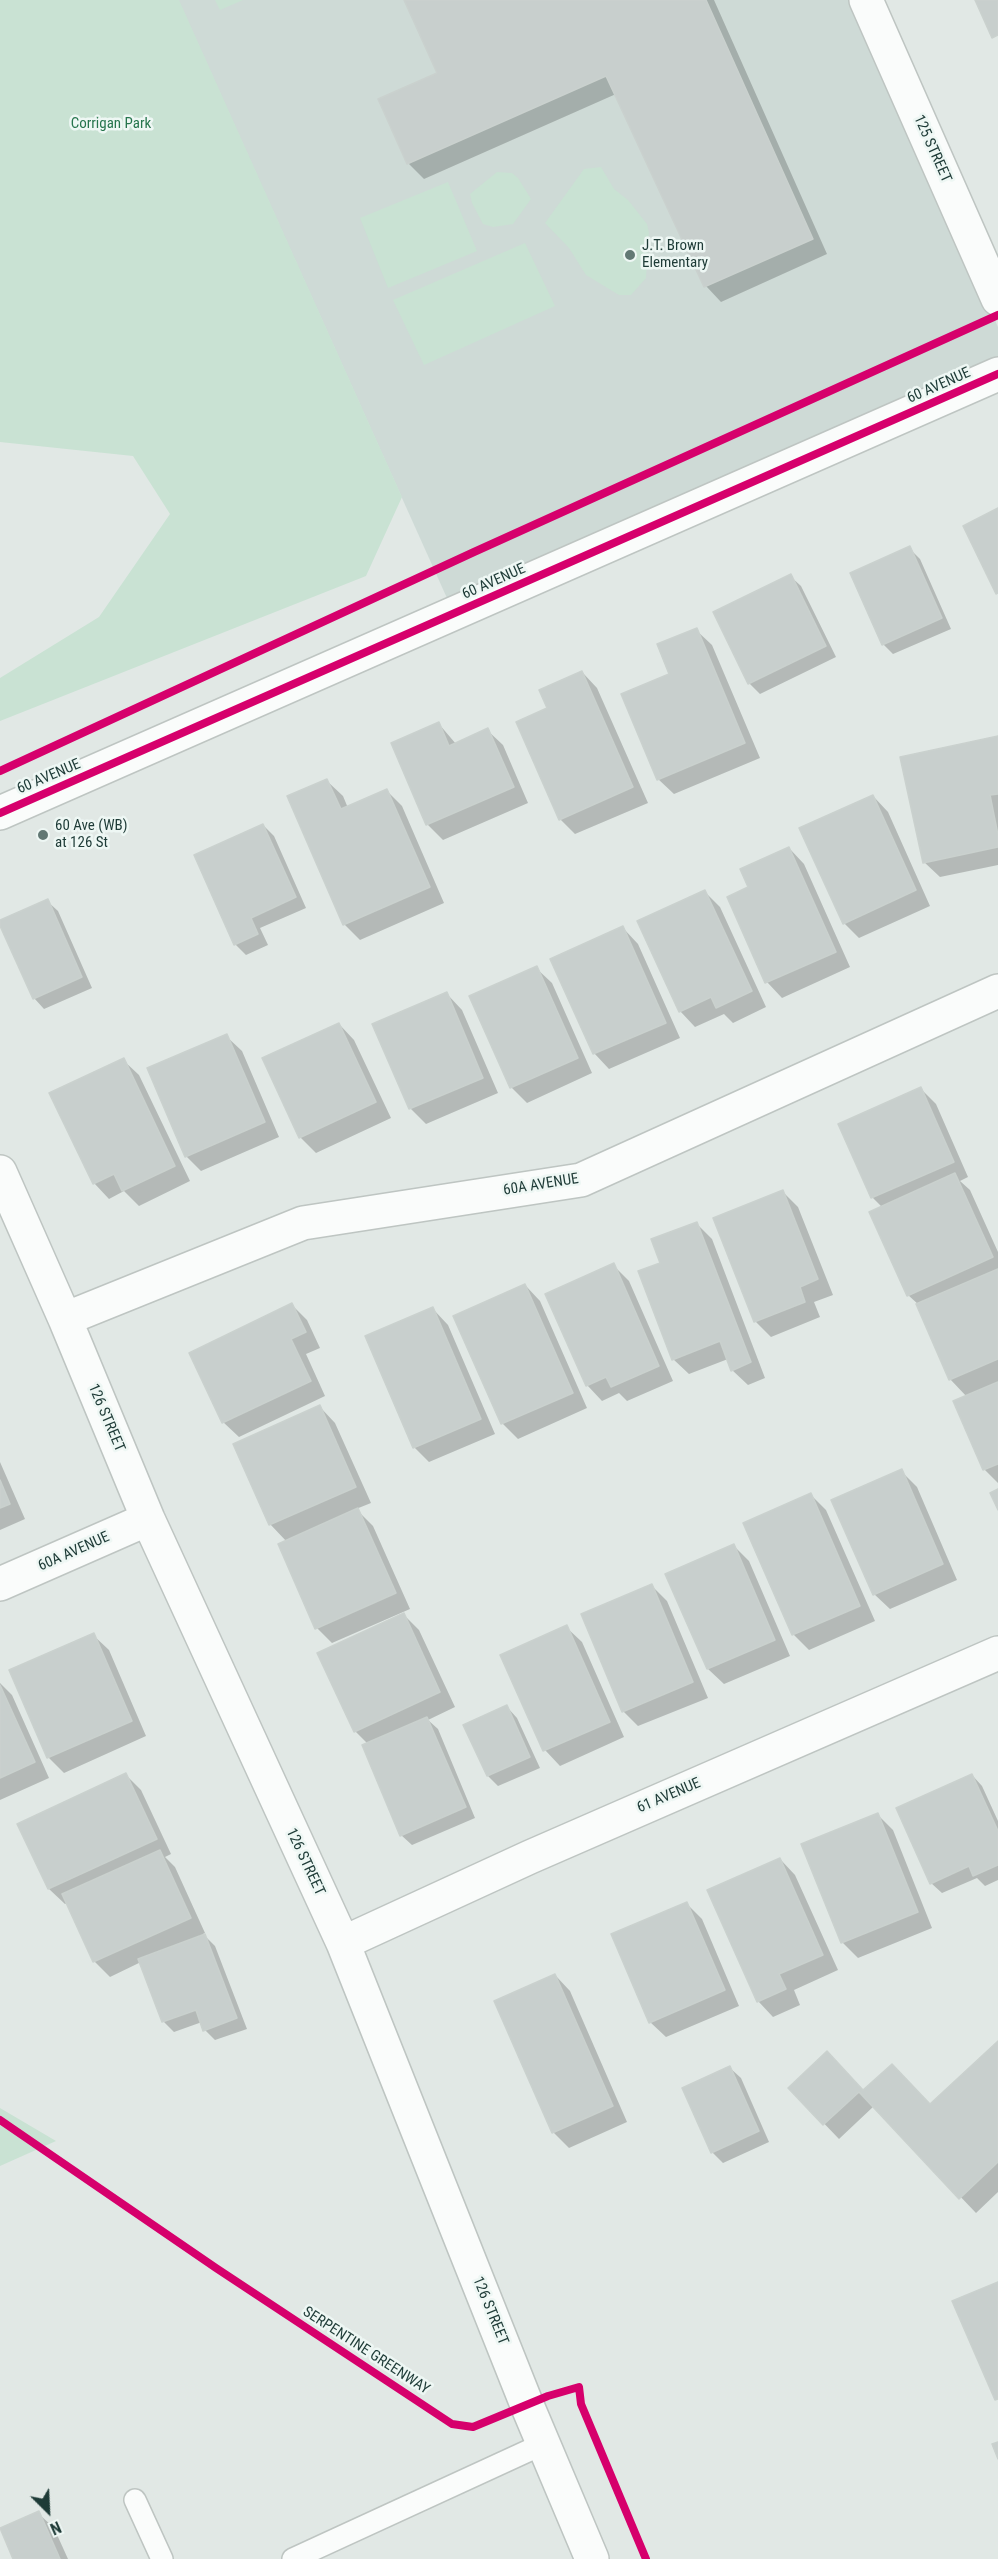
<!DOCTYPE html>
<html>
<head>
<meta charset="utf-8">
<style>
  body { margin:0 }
  #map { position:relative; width:998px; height:2559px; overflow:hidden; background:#e1e8e5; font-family:"Roboto Condensed",sans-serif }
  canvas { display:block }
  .north { position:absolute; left:18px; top:2481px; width:60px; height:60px; -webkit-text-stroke:4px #eef7f4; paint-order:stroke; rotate:156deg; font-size:16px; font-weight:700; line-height:24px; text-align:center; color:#1e3b37 }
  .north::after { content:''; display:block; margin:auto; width:21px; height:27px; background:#1e3b37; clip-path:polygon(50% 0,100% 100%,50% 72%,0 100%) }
</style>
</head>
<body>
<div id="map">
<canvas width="998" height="2559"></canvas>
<div class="north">N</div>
</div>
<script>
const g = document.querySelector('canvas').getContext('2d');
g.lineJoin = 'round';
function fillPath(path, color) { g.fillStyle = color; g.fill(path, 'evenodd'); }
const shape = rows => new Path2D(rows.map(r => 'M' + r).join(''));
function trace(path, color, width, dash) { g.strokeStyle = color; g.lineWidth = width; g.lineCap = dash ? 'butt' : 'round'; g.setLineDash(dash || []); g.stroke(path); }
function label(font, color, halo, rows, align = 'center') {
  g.font = font + ' "Roboto Condensed",sans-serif'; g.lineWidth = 5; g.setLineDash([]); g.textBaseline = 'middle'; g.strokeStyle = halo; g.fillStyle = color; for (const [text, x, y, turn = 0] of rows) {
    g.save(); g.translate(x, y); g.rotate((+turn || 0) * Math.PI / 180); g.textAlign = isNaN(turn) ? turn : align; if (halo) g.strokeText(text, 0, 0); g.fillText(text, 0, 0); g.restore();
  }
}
const built = shape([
  [178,0,853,0,998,327,998,365,451,607]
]);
const green = shape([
  [0,0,179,0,402,497,366,576,0,721,0,678,99,617,170,514,133,456,0,442],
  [215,0,243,0,220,10],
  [601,167,614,189,628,200,647,224,649,233,646,278,631,295,619,295,586,275,569,248,545,223,584,169],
  [497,172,512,173,518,178,531,199,513,224,493,227,483,224,472,203,470,194],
  [448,182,477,251,388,288,360,218],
  [525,243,555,306,424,365,393,300],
  [0,2108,56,2141,0,2166]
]);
const shadow = shape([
  [406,0,714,0,827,254,721,302,706,286,616,94,424,179,408,163,439,74],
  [909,548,920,559,951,629,893,654,883,644],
  [790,576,801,586,836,657,760,694,749,683],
  [696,630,712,645,760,758,674,794,658,779,671,675],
  [582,672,597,688,648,803,575,834,560,819],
  [439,724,456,744,487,730,503,745,528,803,443,840,427,824,393,744],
  [998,738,998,865,940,877,924,862],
  [327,781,343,796,348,808,386,790,402,806,444,903,360,940,344,924],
  [873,796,888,812,930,906,859,938,844,923],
  [263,825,274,836,306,908,260,928,268,945,246,955,235,944],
  [789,848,804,864,850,967,782,998,767,982,729,897,750,888],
  [705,892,720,907,766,1007,733,1023,724,1014,695,1027,680,1011],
  [47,901,58,911,92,988,44,1009,34,998,0,922],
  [623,928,638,944,680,1038,609,1069,594,1053],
  [536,968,552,983,592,1073,527,1103,511,1087],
  [447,994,462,1010,498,1093,426,1124,410,1108],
  [339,1024,354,1040,391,1118,316,1153,300,1137],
  [226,1036,242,1051,279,1137,201,1171,186,1156],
  [123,1060,139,1075,190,1181,139,1206,124,1191,109,1199,94,1183],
  [920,1088,936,1104,968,1177,960,1181,970,1190,998,1252,998,1483,984,1469,967,1397,950,1379,919,1305,908,1295,883,1208,873,1198,840,1124],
  [783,1192,798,1207,833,1295,814,1302,820,1317,771,1337,756,1322,715,1219],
  [697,1224,712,1239,765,1378,748,1385,732,1370,728,1359,689,1374,673,1359,662,1264],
  [613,1265,629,1281,673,1381,627,1401,619,1393,602,1401,587,1385],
  [525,1285,540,1301,587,1408,518,1439,502,1423],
  [292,1305,307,1320,320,1348,306,1354,325,1396,239,1437,223,1422],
  [433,1309,448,1325,495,1434,429,1462,414,1447],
  [320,1407,335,1423,371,1503,356,1509,373,1526,410,1609,332,1643,317,1628,287,1542,270,1524],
  [0,1462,25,1519,0,1530],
  [901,1471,917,1487,957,1580,890,1609,874,1594],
  [811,1495,826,1510,875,1621,809,1650,793,1634],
  [734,1546,749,1561,790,1656,724,1684,708,1669,667,1575],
  [652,1586,667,1601,708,1698,638,1726,623,1711],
  [404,1615,419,1630,455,1707,428,1720,438,1729,475,1818,412,1845,401,1835,368,1744,355,1731],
  [566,1627,582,1642,624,1737,560,1766,545,1750,502,1655],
  [93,1635,109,1650,146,1736,64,1773,48,1757],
  [0,1683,12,1695,49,1778,0,1800],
  [507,1707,517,1718,540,1768,498,1786,488,1776],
  [126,1775,141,1790,171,1854,165,1857,175,1867,205,1933,203,1934,215,1946,247,2029,215,2040,205,2030,202,2022,174,2032,164,2022,141,1962,110,1977,94,1961,68,1903,65,1904,49,1889,19,1825],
  [972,1775,982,1786,998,1821,998,1880,985,1886,977,1878,942,1893,931,1883],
  [878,1815,893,1830,932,1928,858,1958,842,1942],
  [780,1859,795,1875,838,1970,794,1990,800,2005,773,2017,758,2001],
  [687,1904,702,1919,739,2006,666,2037,650,2022],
  [555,1975,570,1991,627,2122,569,2148,553,2132,496,2002],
  [998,2043,998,2192,976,2213,874,2106,839,2139,790,2088,864,2092,930,2106],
  [730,2068,741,2078,769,2142,723,2163,712,2152],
  [38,2513,54,2528,68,2559,15,2559]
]);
const building = shape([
  [404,0,706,0,813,239,704,287,606,76,407,164,378,99,437,73,404,0],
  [975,0,998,0,998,35,992,38,975,0],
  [998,508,998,593,996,594,963,526,998,508],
  [910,546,942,618,882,645,850,573,910,546],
  [791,574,826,646,748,684,713,612,791,574],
  [697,628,745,743,657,780,621,694,669,674,657,644,697,628],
  [582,671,633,787,559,820,516,722,547,708,539,690,582,671],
  [439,722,449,746,488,728,514,787,426,825,391,743,439,722],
  [998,736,998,794,990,795,998,835,998,847,923,863,900,757,998,736],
  [327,779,341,809,387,789,430,887,343,925,287,796,327,779],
  [873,795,916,890,843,924,799,828,873,795],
  [263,824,296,897,251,918,258,934,234,945,194,855,263,824],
  [789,847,836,952,765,983,727,897,748,887,740,869,789,847],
  [705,890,752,991,716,1008,711,997,679,1012,637,921,705,890],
  [48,899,82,977,33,999,0,926,0,920,48,899],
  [623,926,666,1023,593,1054,550,959,623,926],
  [537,966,578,1058,510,1088,469,996,537,966],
  [447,992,483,1078,409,1109,372,1024,447,992],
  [339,1023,376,1102,299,1138,262,1058,339,1023],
  [227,1034,265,1122,185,1157,147,1068,227,1034],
  [124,1058,175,1166,122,1191,114,1174,93,1184,49,1093,124,1058],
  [921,1087,954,1162,871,1198,838,1124,921,1087],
  [955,1173,993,1257,907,1296,869,1212,955,1173],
  [783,1190,818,1279,800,1287,805,1302,754,1322,713,1218,783,1190],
  [697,1222,751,1362,731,1371,720,1341,672,1360,638,1271,660,1263,651,1239,697,1222],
  [614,1263,659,1366,611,1387,606,1377,586,1386,545,1294,614,1263],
  [998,1269,998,1359,949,1380,916,1304,998,1269],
  [525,1284,573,1393,501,1424,453,1316,525,1284],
  [292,1303,306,1332,291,1339,311,1381,222,1423,189,1353,292,1303],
  [433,1307,481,1419,413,1448,365,1336,433,1307],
  [998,1382,998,1464,983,1470,953,1401,998,1382],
  [320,1405,356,1487,269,1525,233,1444,320,1405],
  [902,1469,943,1564,873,1595,831,1500,902,1469],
  [0,1480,10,1504,0,1508,0,1480],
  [998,1489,998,1510,990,1493,998,1489],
  [811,1493,860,1606,792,1635,743,1523,811,1493],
  [358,1508,396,1593,315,1629,278,1544,358,1508],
  [734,1544,775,1640,707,1669,665,1574,734,1544],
  [652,1584,693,1682,622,1712,581,1614,652,1584],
  [404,1613,440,1692,354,1732,317,1653,404,1613],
  [567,1625,610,1722,543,1751,500,1655,567,1625],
  [94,1633,132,1721,47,1758,9,1670,94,1633],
  [0,1685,35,1762,0,1778,0,1685],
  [507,1705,530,1757,487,1776,463,1725,507,1705],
  [427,1717,466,1807,400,1836,362,1745,427,1717],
  [126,1773,157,1839,48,1889,17,1824,126,1773],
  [972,1774,998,1831,998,1865,973,1876,969,1866,930,1884,896,1808,972,1774],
  [878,1813,918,1912,841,1943,801,1844,878,1813],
  [160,1850,191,1918,93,1962,62,1894,160,1850],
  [780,1858,823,1955,779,1974,786,1989,757,2002,707,1890,780,1858],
  [687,1902,725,1990,649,2023,611,1934,687,1902],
  [205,1934,237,2018,203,2031,196,2010,162,2022,138,1959,205,1934],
  [555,1974,613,2106,552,2133,494,2001,555,1974],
  [998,2041,998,2162,959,2199,859,2092,823,2125,788,2088,827,2051,863,2090,892,2064,930,2104,998,2041],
  [730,2066,759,2131,711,2153,682,2088,730,2066],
  [998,2282,998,2399,995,2400,952,2301,998,2282],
  [998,2442,998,2459,992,2444,998,2442],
  [39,2511,60,2559,13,2559,0,2528,39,2511]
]);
const service = shape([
  [135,2500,162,2559],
  [293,2559,543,2444]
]);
const minor = shape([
  [866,0,998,299],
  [0,1172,65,1319,148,1519,343,1943,527,2405,592,2559],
  [65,1319,303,1223,581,1180,998,991],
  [0,1584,148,1519],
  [343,1943,530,1857,998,1653]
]);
const tertiary = shape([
  [0,813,998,374]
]);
const cycleway = shape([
  [0,771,474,552,998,315],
  [0,813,998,374],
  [0,2120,216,2268,452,2424,473,2427,548,2396,579,2387,581,2404,646,2559]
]);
const markers = [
  [630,255,6,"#627874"],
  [43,835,6,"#627874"]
];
const parkNames = [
  ["Corrigan Park",111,124]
];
const streetNames = [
  ["125 STREET",932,149,66],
  ["60 AVENUE",939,386,-24],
  ["60 AVENUE",494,582,-24],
  ["60 AVENUE",49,777,-23],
  ["60A AVENUE",541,1185,-9],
  ["126 STREET",106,1418,67],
  ["60A AVENUE",74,1552,-24],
  ["61 AVENUE",669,1796,-23],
  ["126 STREET",305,1862,65],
  ["126 STREET",490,2311,68],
  ["SERPENTINE GREENWAY",366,2351,33]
];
const poiNames = [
  ["J.T. Brown",642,246],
  ["Elementary",642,263],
  ["60 Ave (WB)",55,826],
  ["at 126 St",55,843]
];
fillPath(built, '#cedad6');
fillPath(green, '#c9e2d3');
fillPath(shadow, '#0003');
fillPath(building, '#c8cfcd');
trace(building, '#cad1ce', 1.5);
trace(service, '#bec5c2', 24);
trace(minor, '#bec5c2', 36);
trace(tertiary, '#bec5c2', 36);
trace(service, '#fafcfb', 21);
trace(minor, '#fafcfb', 33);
trace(tertiary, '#fafcfb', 33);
trace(cycleway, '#d6006c', 8);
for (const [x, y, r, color] of markers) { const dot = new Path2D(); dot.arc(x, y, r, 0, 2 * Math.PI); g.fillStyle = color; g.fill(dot); trace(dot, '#eef7f4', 2); }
label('15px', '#26754d', '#eef7f4', parkNames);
label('15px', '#1e3b37', '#eef7f4', streetNames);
label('15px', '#1e3b37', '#eef7f4', poiNames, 'left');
</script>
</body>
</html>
